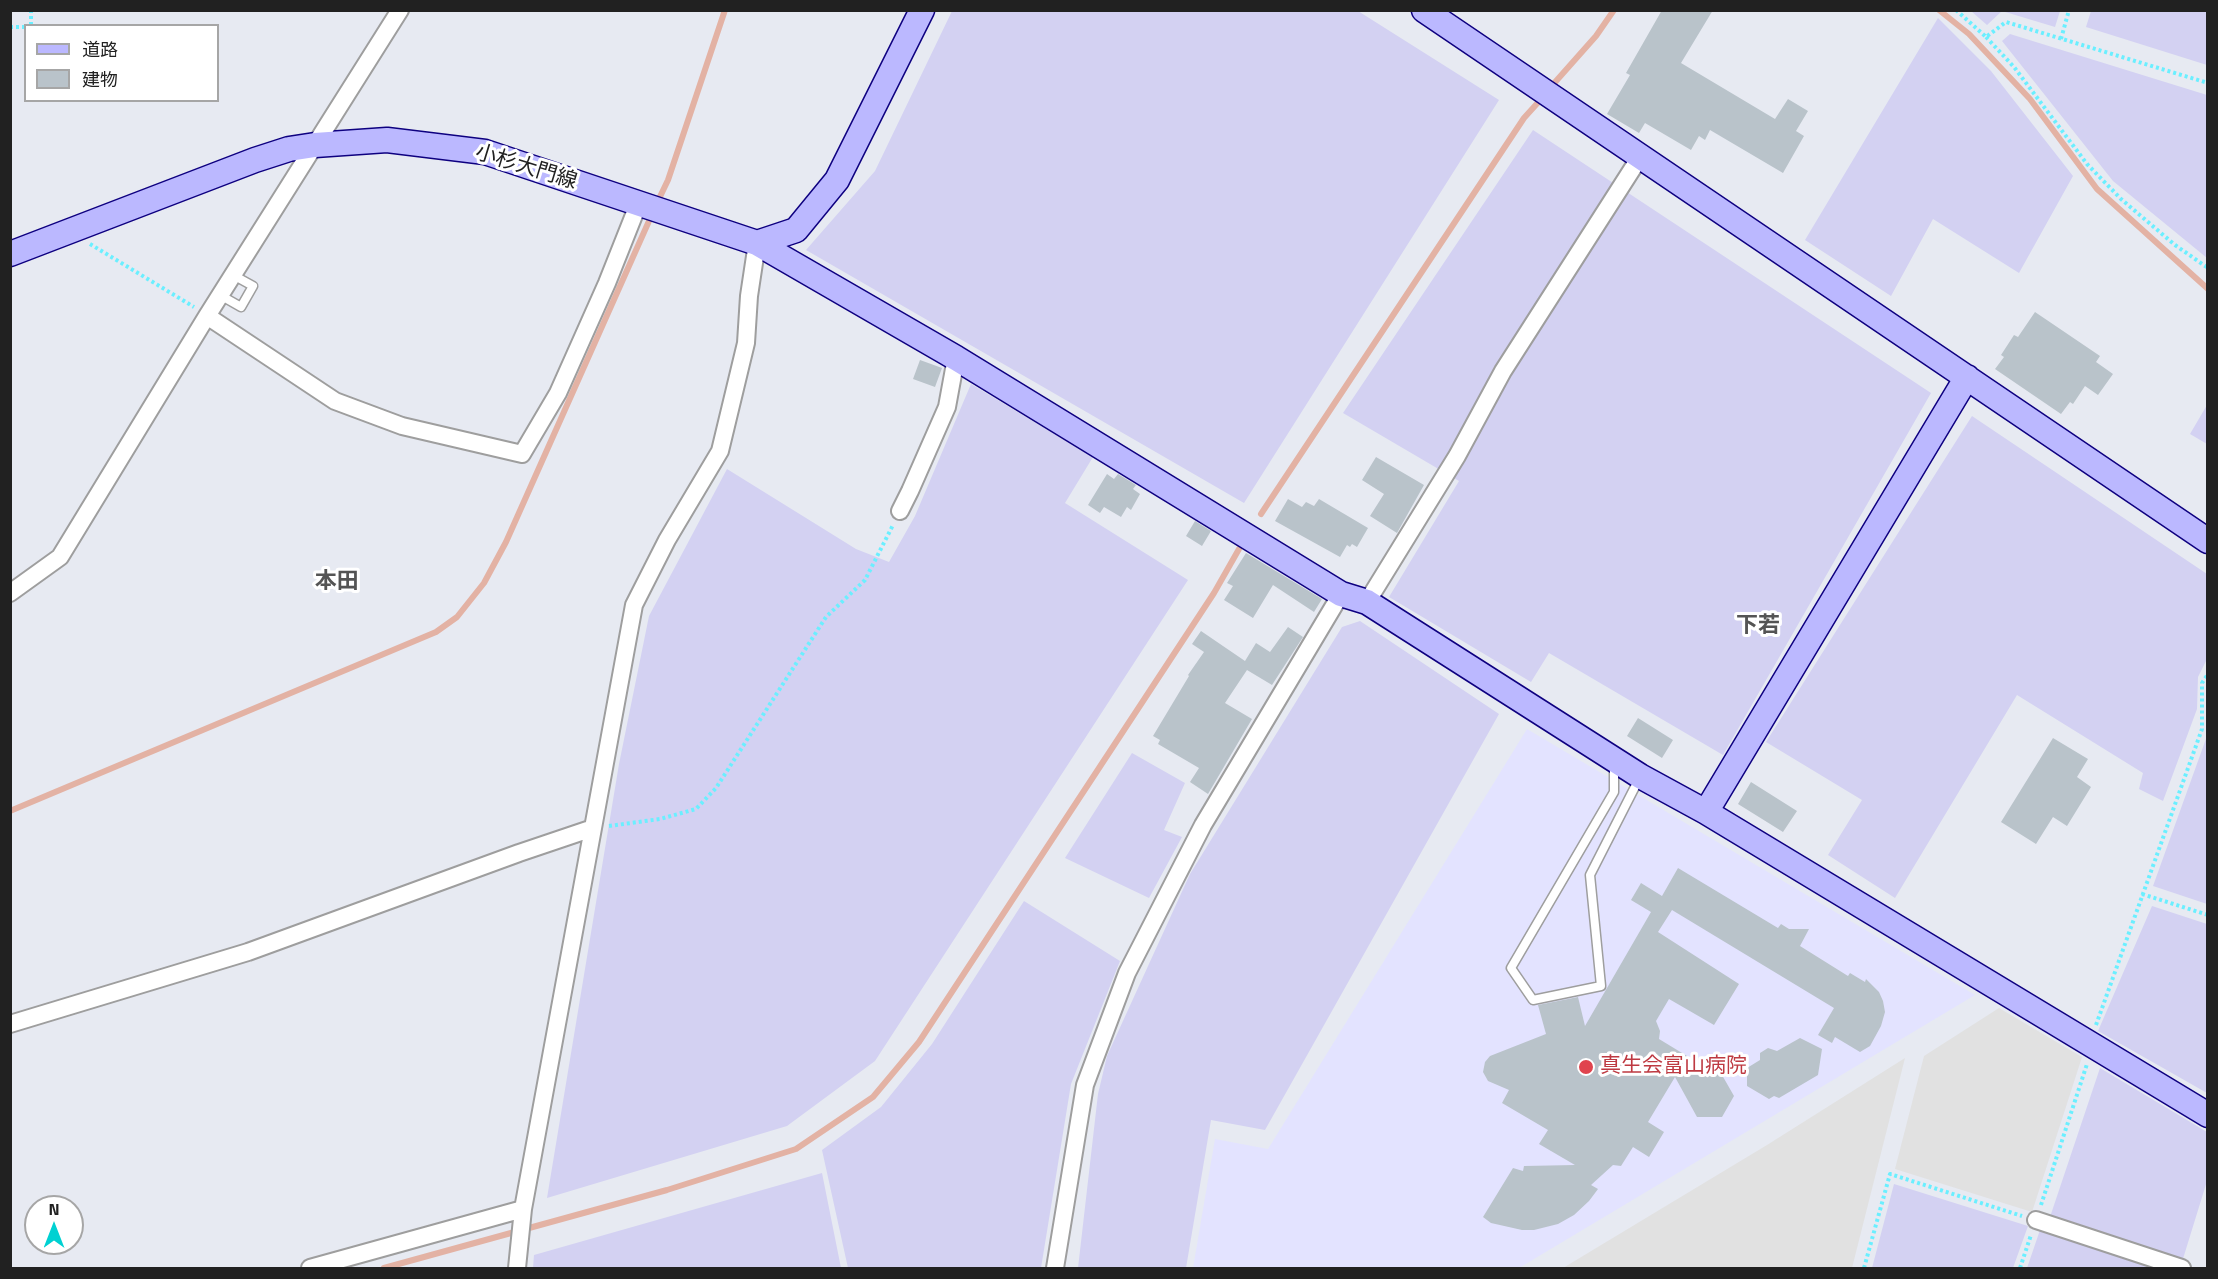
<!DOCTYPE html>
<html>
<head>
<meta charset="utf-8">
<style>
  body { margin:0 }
  #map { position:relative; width:2218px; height:1279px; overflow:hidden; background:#e7eaf2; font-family:"Titillium Web","Noto Sans JP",sans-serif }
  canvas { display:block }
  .frame { position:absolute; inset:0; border:12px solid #212121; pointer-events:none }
  .legend { position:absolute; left:24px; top:24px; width:195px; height:78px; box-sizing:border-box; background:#fff; border:2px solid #a6a6a6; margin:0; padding:8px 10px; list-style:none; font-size:18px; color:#212121 }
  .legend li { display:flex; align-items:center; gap:12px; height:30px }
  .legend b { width:30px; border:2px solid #a6a6a6 }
  .north { position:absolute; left:24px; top:1195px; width:60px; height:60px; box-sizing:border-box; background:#fff; border:2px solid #a6a6a6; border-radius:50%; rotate:0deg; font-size:16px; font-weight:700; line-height:24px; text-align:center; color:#212121 }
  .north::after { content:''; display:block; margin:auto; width:21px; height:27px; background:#00d1d2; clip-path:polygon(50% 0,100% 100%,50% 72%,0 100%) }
</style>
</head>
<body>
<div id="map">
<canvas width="2218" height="1279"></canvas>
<div class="frame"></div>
<ul class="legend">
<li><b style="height:8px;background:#bbb8ff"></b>道路</li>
<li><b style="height:16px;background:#b9c3ca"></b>建物</li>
</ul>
<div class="north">N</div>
</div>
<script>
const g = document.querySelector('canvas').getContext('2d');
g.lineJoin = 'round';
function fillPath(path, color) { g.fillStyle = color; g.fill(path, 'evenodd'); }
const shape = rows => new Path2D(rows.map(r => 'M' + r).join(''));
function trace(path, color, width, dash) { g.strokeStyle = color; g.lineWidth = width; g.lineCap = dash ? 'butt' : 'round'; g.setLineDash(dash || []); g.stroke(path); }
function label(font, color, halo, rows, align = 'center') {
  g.font = font + ' "Titillium Web","Noto Sans JP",sans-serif'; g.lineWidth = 6; g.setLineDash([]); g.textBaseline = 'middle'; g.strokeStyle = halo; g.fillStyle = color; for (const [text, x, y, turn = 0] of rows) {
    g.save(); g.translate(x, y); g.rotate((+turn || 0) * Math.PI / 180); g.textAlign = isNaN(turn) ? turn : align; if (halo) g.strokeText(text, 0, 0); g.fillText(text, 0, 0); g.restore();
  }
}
const education = shape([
  [1527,729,1975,995,1519,1268,1193,1268,1215,1139,1268,1149]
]);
const farmland = shape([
  [952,11,1358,11,1499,100,1244,503,806,250,875,171],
  [1971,11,2060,11,2055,27,2002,11,1987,25],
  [2091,11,2207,11,2207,65,2086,27],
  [1938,18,1991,71,2073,176,2019,273,1933,219,1891,296,1805,240],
  [2010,34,2207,95,2207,258,2113,181,2002,41],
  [1533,130,1931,393,1723,755,1549,653,1531,682,1389,597,1459,481,1343,413],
  [971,384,1093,457,1065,503,1188,580,875,1061,787,1126,547,1198,619,764,649,616,727,469,856,549,889,562,915,516],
  [2207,405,2207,444,2190,434],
  [1972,416,2207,574,2207,659,2198,677,2197,709,2163,801,2139,789,2143,773,2017,695,1895,898,1828,855,1862,800,1766,742],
  [1360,621,1499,714,1265,1130,1211,1120,1186,1268,1078,1268,1098,1094,1107,1056,1190,874,1342,627],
  [2207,736,2207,904,2153,886],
  [1132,753,1185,783,1164,830,1182,837,1149,898,1065,858],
  [1024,901,1120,961,1071,1084,1041,1268,848,1268,822,1150,881,1107,932,1044],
  [2152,906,2207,924,2207,1093,2098,1031],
  [2100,1068,2207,1132,2207,1181,2182,1262,2050,1217],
  [822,1173,841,1268,533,1268,534,1255],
  [1894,1184,2028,1226,2013,1268,1872,1268],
  [2040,1230,2158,1268,2027,1268]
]);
const parking = shape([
  [1999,1008,2082,1057,2032,1212,1895,1169,1924,1056],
  [1905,1058,1852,1268,1563,1268,1767,1145]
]);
const stream = shape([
  [1939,10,1969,34,2030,99,2097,189,2208,289],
  [1549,89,1596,36,1614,10],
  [657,203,668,180,725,10],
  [1261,514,1524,118,1543,97],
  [10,811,436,632,457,617,484,583,506,542,653,212],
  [384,1268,667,1190,796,1149,873,1097,919,1042,1214,593,1239,549]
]);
const building = shape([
  [1662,10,1713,10,1681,63,1775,119,1788,99,1808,111,1796,131,1804,136,1783,173,1710,130,1705,140,1699,136,1691,150,1645,123,1639,133,1607,114,1630,75,1626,73],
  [2035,312,2100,356,2096,362,2113,374,2098,395,2085,386,2073,404,2070,402,2061,414,1995,369,2004,357,2001,355,2014,335,2018,337],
  [920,360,942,368,935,387,913,379],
  [1376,457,1424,485,1397,533,1370,516,1384,494,1362,480],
  [1107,474,1114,479,1118,474,1136,485,1133,489,1140,494,1131,510,1127,507,1121,517,1104,507,1100,513,1088,505],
  [1288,499,1302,507,1306,502,1314,506,1319,499,1368,528,1357,547,1352,544,1350,547,1347,545,1340,557,1275,521],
  [1195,521,1211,531,1202,546,1186,536],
  [1246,553,1322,599,1314,612,1273,585,1253,618,1224,600,1233,586,1227,583],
  [1288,627,1303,637,1272,685,1247,670,1225,703,1252,719,1208,794,1190,782,1199,768,1158,744,1160,740,1153,736,1189,676,1188,675,1204,652,1192,644,1201,631,1245,661,1256,643,1270,652],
  [1638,718,1673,740,1662,758,1627,736],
  [2053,738,2088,759,2077,777,2091,787,2067,826,2053,817,2036,844,2001,822],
  [1751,782,1797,811,1783,832,1738,804],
  [1678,868,1778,928,1781,924,1789,929,1809,929,1800,946,1848,976,1850,973,1865,982,1866,979,1879,992,1883,1001,1885,1012,1881,1026,1870,1046,1860,1052,1835,1037,1832,1043,1818,1035,1834,1008,1672,910,1658,932,1739,984,1714,1025,1669,999,1656,1021,1660,1031,1659,1039,1687,1056,1676,1074,1722,1075,1734,1096,1722,1117,1697,1117,1675,1077,1648,1122,1664,1132,1649,1157,1633,1147,1621,1166,1613,1165,1591,1185,1598,1189,1589,1201,1574,1215,1558,1224,1534,1230,1522,1230,1491,1223,1483,1217,1513,1168,1523,1171,1524,1166,1575,1165,1539,1144,1548,1130,1502,1103,1509,1090,1488,1081,1483,1072,1485,1062,1490,1056,1546,1034,1538,1005,1578,997,1585,1026,1651,912,1631,900,1641,883,1662,896],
  [1800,1038,1822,1049,1818,1075,1779,1098,1774,1096,1769,1099,1747,1086,1747,1068,1760,1060,1760,1053,1768,1048,1777,1051]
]);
const path = shape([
  [31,10,31,26],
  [1956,10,1986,37,2006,22,2208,83],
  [10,27,26,27],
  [1986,37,2014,67,2087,164,2121,199,2175,245,2208,268],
  [2061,39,2069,10],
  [90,244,194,307],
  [609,826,660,819,696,809,716,788,826,617,865,580,893,525],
  [2142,894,2208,915],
  [2096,1025,2202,729,2202,683,2208,674],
  [2041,1205,2087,1064],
  [1864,1268,1890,1174,2022,1216],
  [2020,1268,2031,1235]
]);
const lane = shape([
  [220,295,241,307,253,286,233,275],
  [1617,764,1614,769,1614,792,1511,968,1533,1000,1601,986,1590,875,1640,777]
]);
const street = shape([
  [207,316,335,401,402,426,522,454,558,393,607,283,638,205],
  [900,511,910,491,947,407,956,358],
  [10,593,60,557,207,316,400,10],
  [1367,602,1457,456,1503,371,1640,157],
  [10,1024,248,952,519,853,593,828],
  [2036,1220,2182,1268],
  [310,1268,523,1209],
  [517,1268,523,1209,634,605,667,540,720,451,746,343,749,296,757,243],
  [1055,1268,1085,1085,1127,973,1203,825,1341,594]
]);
const secondary = shape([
  [1424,10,2208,541],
  [757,243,796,230,837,180,922,10],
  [10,254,255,160,289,149,315,145,387,140,485,152,757,243,956,358,1341,594,1367,602,1640,776,1706,812,2208,1115],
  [1706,812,1967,377]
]);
const markers = [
  [1586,1067,8,"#e0444e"]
];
const streetNames = [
  ["小杉大門線",526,168,17]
];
const healthNames = [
  ["真生会富山病院",1600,1067]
];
const neighbourhoodNames = [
  ["本田",337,583],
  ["下若",1758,627]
];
fillPath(education, '#e3e3ff');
fillPath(farmland, '#d3d1f2');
fillPath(parking, '#e1e1e1');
trace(stream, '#e3b2a4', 6);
fillPath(building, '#b9c3ca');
trace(lane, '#9e9e9e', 11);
trace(street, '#9e9e9e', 20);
trace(secondary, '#0e0080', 27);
trace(path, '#6befff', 4, [3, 3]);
trace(lane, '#fff', 8);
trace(street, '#fff', 16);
trace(secondary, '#bbb8ff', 24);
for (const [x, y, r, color] of markers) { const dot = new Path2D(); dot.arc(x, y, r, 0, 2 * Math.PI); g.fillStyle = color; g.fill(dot); trace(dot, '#fff', 2); }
label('21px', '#212121', '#fff', streetNames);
label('21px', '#be3a42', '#fff', healthNames, 'left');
label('bold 22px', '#545454', '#fff', neighbourhoodNames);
</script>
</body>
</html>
